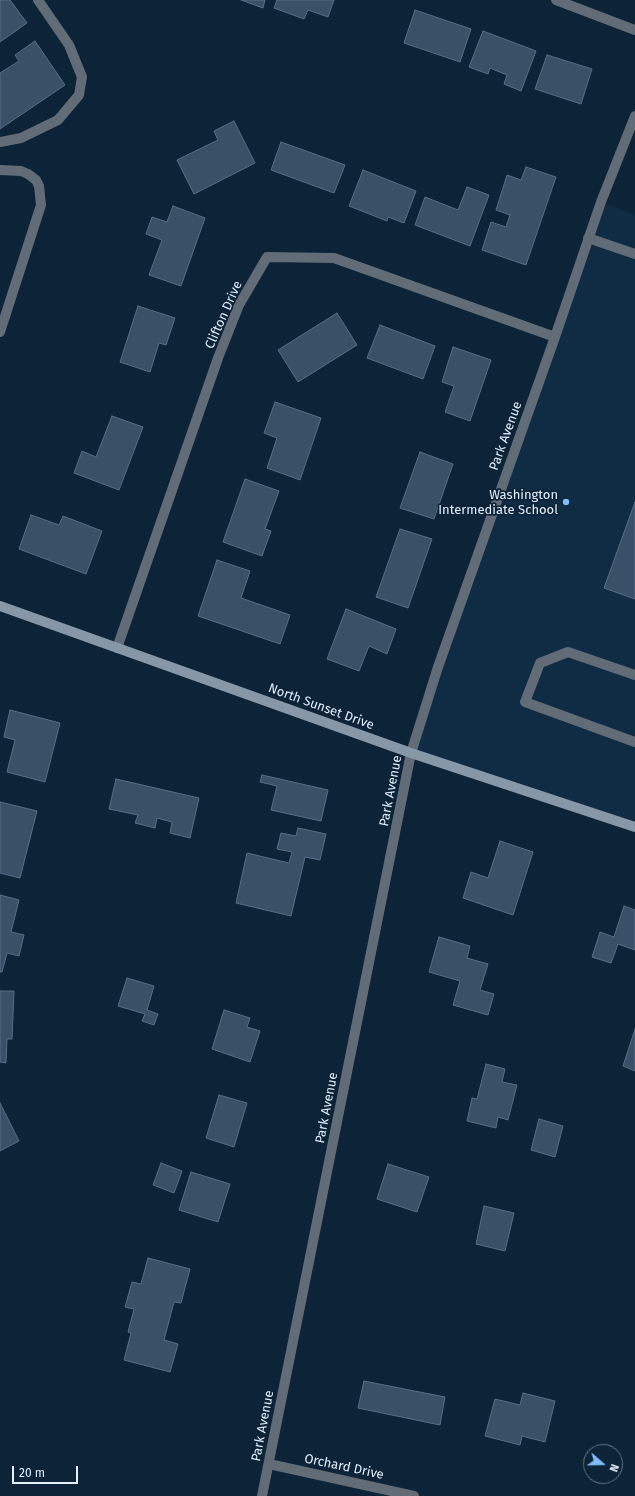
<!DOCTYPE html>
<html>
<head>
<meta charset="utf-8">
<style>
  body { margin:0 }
  #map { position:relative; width:635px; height:1496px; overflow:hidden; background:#0d2337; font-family:"Fira Sans",sans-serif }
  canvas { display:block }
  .north { position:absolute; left:583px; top:1444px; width:40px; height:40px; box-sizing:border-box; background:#0d2337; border:1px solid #627486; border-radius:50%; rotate:110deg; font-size:11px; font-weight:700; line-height:16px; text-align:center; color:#e1eefc }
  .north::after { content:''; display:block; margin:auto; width:14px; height:18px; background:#80bdfa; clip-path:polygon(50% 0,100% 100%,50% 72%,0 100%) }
  .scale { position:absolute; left:12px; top:1466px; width:66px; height:18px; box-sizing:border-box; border:2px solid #e1eefc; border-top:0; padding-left:5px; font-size:12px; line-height:14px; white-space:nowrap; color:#e1eefc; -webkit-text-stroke:3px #0d2337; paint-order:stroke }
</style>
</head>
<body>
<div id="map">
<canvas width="635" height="1496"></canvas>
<div class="north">N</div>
<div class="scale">20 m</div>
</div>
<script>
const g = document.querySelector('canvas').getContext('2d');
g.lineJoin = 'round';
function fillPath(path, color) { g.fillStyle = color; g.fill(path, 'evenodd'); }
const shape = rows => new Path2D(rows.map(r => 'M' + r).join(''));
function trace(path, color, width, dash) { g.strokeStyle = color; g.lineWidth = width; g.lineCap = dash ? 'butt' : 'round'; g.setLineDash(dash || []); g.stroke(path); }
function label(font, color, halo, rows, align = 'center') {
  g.font = font + ' "Fira Sans",sans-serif'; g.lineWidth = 3.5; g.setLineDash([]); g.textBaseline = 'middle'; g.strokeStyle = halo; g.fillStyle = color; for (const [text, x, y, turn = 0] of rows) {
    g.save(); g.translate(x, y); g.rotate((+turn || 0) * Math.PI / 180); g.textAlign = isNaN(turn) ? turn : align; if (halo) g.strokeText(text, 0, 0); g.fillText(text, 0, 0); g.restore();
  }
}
const built = shape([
  [601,202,635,215,635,827,411,753]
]);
const building = shape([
  [0,0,10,0,27,23,0,42,0,0],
  [241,0,265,0,263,8,241,0],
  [277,0,334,0,328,17,308,10,304,19,274,8,277,0],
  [415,10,471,29,460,62,404,43,415,10],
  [483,31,536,51,521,91,504,84,507,75,490,68,488,74,469,67,483,31],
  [35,41,65,85,0,129,0,73,19,61,15,55,35,41],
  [547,55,592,69,581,104,535,89,547,55],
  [234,121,255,163,194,194,177,160,218,140,214,131,234,121],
  [281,142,345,165,334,193,271,170,281,142],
  [526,167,556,177,526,265,482,250,491,222,506,227,510,215,496,210,507,175,521,180,526,167],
  [363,170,416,191,404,223,388,217,387,221,349,206,363,170],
  [467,187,489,195,470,246,415,225,425,197,458,210,467,187],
  [173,206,205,218,181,286,149,275,162,240,146,234,152,217,167,222,173,206],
  [138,306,175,318,166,345,159,343,150,372,120,362,138,306],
  [337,313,357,345,298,382,278,350,337,313],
  [380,325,435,346,423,379,367,358,380,325],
  [453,347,491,360,470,421,445,412,454,386,442,382,453,347],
  [275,402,321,418,300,480,267,468,277,438,264,433,275,402],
  [112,416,143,427,119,490,74,473,82,451,96,457,112,416],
  [420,452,453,464,434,519,400,508,420,452],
  [245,479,279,491,265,529,271,531,262,556,223,542,245,479],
  [635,502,635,599,604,588,635,502],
  [31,515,59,525,63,516,102,531,86,574,19,549,31,515],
  [400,529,432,539,408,608,376,597,400,529],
  [217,560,250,571,241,598,290,615,280,644,198,616,217,560],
  [346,609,396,629,387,654,369,646,359,671,327,659,346,609],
  [10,710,60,723,45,782,7,772,15,740,4,737,10,710],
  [262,775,328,790,321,821,271,810,277,786,260,782,262,775],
  [116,779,199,798,190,838,170,833,172,822,157,818,155,828,135,823,138,815,109,809,116,779],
  [0,802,37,811,20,878,0,873,0,802],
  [298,828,326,834,320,860,305,857,291,916,236,903,247,853,289,863,292,852,277,849,281,833,296,836,298,828],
  [500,841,533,852,513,915,463,898,471,872,488,878,500,841],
  [0,895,19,900,11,932,24,935,19,956,7,953,2,972,0,972,0,895],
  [624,906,635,910,635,950,618,944,611,963,592,957,600,932,614,937,624,906],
  [439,937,470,946,467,958,488,964,480,990,494,994,488,1015,453,1005,460,981,429,972,439,937],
  [127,978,154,986,147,1010,158,1014,154,1025,142,1021,145,1014,118,1006,127,978],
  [0,991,14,991,12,1039,7,1039,6,1063,0,1062,0,991],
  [224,1010,250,1018,247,1027,260,1031,250,1062,212,1049,224,1010],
  [635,1029,635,1071,623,1066,635,1029],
  [486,1064,505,1069,502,1082,517,1085,508,1120,498,1117,496,1128,467,1121,472,1098,477,1099,486,1064],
  [219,1095,247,1103,234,1147,206,1138,219,1095],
  [0,1103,19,1141,0,1151,0,1103],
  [539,1119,563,1126,555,1157,531,1150,539,1119],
  [161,1163,182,1171,174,1193,153,1185,161,1163],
  [388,1164,429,1177,417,1212,377,1199,388,1164],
  [191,1172,230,1184,218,1222,179,1210,191,1172],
  [484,1206,514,1213,505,1251,476,1244,484,1206],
  [148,1258,190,1269,181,1303,174,1302,164,1340,178,1344,170,1372,124,1360,131,1333,128,1332,134,1309,125,1307,132,1282,141,1284,148,1258],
  [364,1381,445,1397,440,1425,358,1408,364,1381],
  [523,1393,555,1401,545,1442,522,1436,520,1445,485,1436,495,1399,520,1405,523,1393]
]);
const service = shape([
  [0,142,21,138,58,120,79,95,82,77,69,45,38,0],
  [0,170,21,171,28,174,36,180,39,186,41,205,0,332],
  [588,238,635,254],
  [635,675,568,652,540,663,525,702,635,742]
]);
const minor = shape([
  [556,0,635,30],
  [117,648,218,358,239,305,267,257,334,258,555,337],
  [411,753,438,667,555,337,601,202,635,116],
  [269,1464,414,1496]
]);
const tertiary = shape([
  [262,1496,411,753]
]);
const secondary = shape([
  [0,606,411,753,635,827]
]);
const markers = [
  [566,502,4,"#80bdfa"]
];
const streetNames = [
  ["Clifton Drive",224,315,-66],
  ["Park Avenue",506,436,-70],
  ["North Sunset Drive",321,707,20],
  ["Park Avenue",391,791,-79],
  ["Park Avenue",327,1108,-79],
  ["Park Avenue",263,1426,-79],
  ["Orchard Drive",344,1467,12]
];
const poiNames = [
  ["Washington",558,495],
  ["Intermediate School",558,510]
];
fillPath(built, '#102c45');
fillPath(building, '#395066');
trace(building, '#576f87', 1);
trace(service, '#616c77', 10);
trace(minor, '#616c77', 10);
trace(tertiary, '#616c77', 10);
trace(secondary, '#8697a8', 10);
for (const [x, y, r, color] of markers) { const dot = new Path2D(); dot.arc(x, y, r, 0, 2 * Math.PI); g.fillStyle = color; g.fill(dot); trace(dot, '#0d2337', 1.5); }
label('13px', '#e1eefc', '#0d2337', streetNames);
label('13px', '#e1eefc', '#0d2337', poiNames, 'right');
</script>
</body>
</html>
